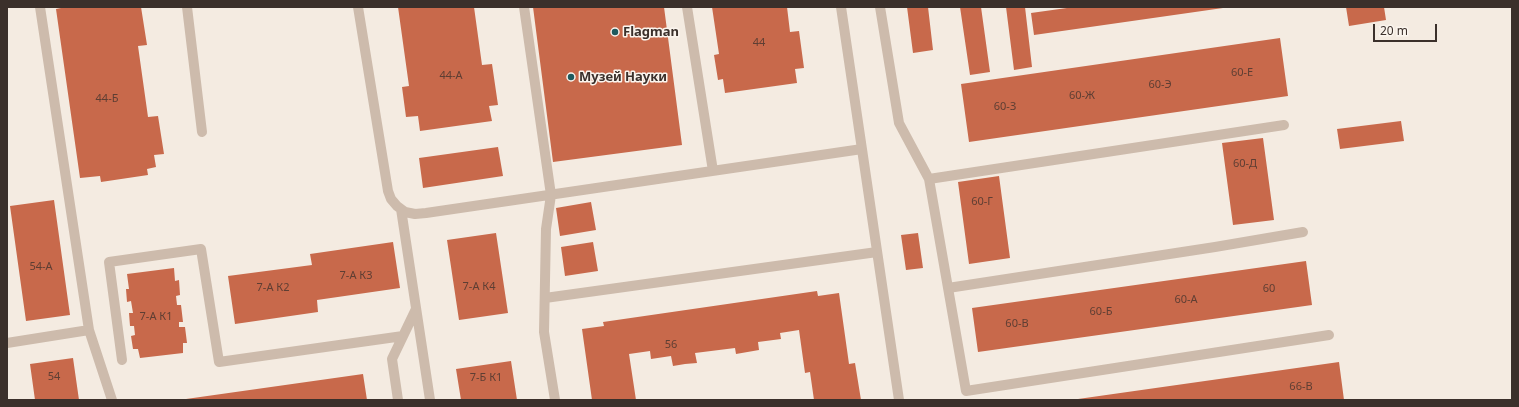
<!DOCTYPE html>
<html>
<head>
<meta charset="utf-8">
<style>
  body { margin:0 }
  #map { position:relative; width:1519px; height:407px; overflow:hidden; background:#f4ebe1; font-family:"Noto Sans",sans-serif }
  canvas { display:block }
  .frame { position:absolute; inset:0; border:8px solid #3b302b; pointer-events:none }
  .scale { position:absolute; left:1373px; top:24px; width:64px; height:18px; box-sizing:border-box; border:2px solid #3b302b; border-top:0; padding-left:5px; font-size:12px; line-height:14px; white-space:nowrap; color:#3b302b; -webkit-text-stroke:3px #fbf5ee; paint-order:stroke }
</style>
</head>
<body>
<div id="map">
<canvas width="1519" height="407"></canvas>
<div class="frame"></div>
<div class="scale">20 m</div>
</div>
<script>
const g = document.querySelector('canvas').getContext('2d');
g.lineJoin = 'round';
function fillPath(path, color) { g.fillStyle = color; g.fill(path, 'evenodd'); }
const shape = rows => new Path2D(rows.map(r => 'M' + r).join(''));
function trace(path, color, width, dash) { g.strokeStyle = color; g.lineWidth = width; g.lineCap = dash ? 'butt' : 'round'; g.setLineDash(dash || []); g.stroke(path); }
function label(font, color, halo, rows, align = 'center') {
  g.font = font + ' "Noto Sans",sans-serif'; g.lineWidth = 3; g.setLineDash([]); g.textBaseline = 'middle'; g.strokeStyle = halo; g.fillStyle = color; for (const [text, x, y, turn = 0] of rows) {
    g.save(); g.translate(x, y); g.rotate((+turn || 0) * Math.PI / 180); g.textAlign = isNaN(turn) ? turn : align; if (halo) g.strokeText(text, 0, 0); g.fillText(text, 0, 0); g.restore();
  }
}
const building = shape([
  [66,7,141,7,147,45,138,46,148,117,158,116,164,154,154,155,156,167,147,169,148,175,101,182,100,176,80,178,56,9],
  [398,7,474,7,482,65,492,64,498,105,489,106,492,121,420,131,418,116,406,117,402,87,409,86],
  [533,7,664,7,682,145,553,162],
  [712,7,787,7,790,32,799,31,804,68,795,69,797,83,725,93,723,79,718,80,714,55,719,54],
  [907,7,928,7,933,50,913,53],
  [960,7,981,7,990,72,970,75],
  [1006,7,1025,7,1032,67,1014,70],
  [1074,7,1223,7,1223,8,1034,35,1031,13],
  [1346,7,1384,7,1386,20,1349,26],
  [1280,38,1288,96,969,142,961,84],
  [1401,121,1404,141,1340,149,1337,129],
  [1263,138,1274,220,1233,225,1222,143],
  [498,147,503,176,423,188,419,158],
  [999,176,1010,258,969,264,958,182],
  [54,200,70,315,26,321,10,206],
  [591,202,596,230,560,236,556,208],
  [496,233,508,313,459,320,447,240],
  [918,233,923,268,906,270,901,235],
  [393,242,400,288,317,300,318,312,235,324,228,276,312,265,310,254],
  [593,242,598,271,565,276,561,247],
  [1306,261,1312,305,978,352,972,308],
  [174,268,175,281,179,280,180,295,176,296,177,305,181,305,183,322,179,322,179,327,185,327,187,343,183,343,183,353,140,358,138,349,133,349,131,336,135,335,134,326,130,326,129,313,133,313,131,301,127,302,126,289,129,289,127,274],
  [817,291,818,296,839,293,849,364,855,363,861,400,814,400,810,372,805,373,799,330,780,333,781,339,758,342,759,350,736,354,735,348,695,353,697,363,685,364,673,366,671,356,651,359,650,351,629,354,636,400,592,400,582,329,604,326,603,322],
  [73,358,79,400,35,400,30,364],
  [511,361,517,400,461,400,456,369],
  [1339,362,1344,400,1078,400,1078,399],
  [363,374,367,400,186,400,186,399]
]);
const minor = shape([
  [40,7,89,330,112,400],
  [187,7,202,132],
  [358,7,388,191,391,199,397,206,405,212,415,214,426,213,862,149],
  [524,7,551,195,546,229,544,332,555,400],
  [687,7,713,171],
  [841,7,899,400],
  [880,7,899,123,929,179,966,391,1329,335],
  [929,179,1284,125],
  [401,209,430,400],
  [948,288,1215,247,1303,232],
  [545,298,877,252],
  [7,343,89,330],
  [122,360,109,262,201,249,219,362,403,336],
  [398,400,392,359,416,309]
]);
const markers = [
  [615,32,4,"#1f5a5e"],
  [571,77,4,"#1f5a5e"]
];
const numberNames = [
  ["44",759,43],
  ["60-Е",1242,73],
  ["44-А",451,76],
  ["60-Э",1160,85],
  ["60-Ж",1082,96],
  ["44-Б",107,99],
  ["60-З",1005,107],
  ["60-Д",1245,164],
  ["60-Г",982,202],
  ["54-А",41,267],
  ["7-А К3",356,276],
  ["7-А К4",479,287],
  ["7-А К2",273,288],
  ["60",1269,289],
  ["60-А",1186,300],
  ["60-Б",1101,312],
  ["7-А К1",156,317],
  ["60-В",1017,324],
  ["56",671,345],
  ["54",54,377],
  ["7-Б К1",486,378],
  ["66-В",1301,387]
];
const poiNames = [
  ["Flagman",623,32],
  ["Музей Науки",579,77]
];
fillPath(building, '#c8694b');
trace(minor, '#cdbbac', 10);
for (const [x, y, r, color] of markers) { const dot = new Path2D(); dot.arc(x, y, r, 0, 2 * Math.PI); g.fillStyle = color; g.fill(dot); trace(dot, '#fbf5ee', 1.5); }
label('11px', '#5e3e33', null, numberNames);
label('bold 13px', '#3b302b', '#fbf5ee', poiNames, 'left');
</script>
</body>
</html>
